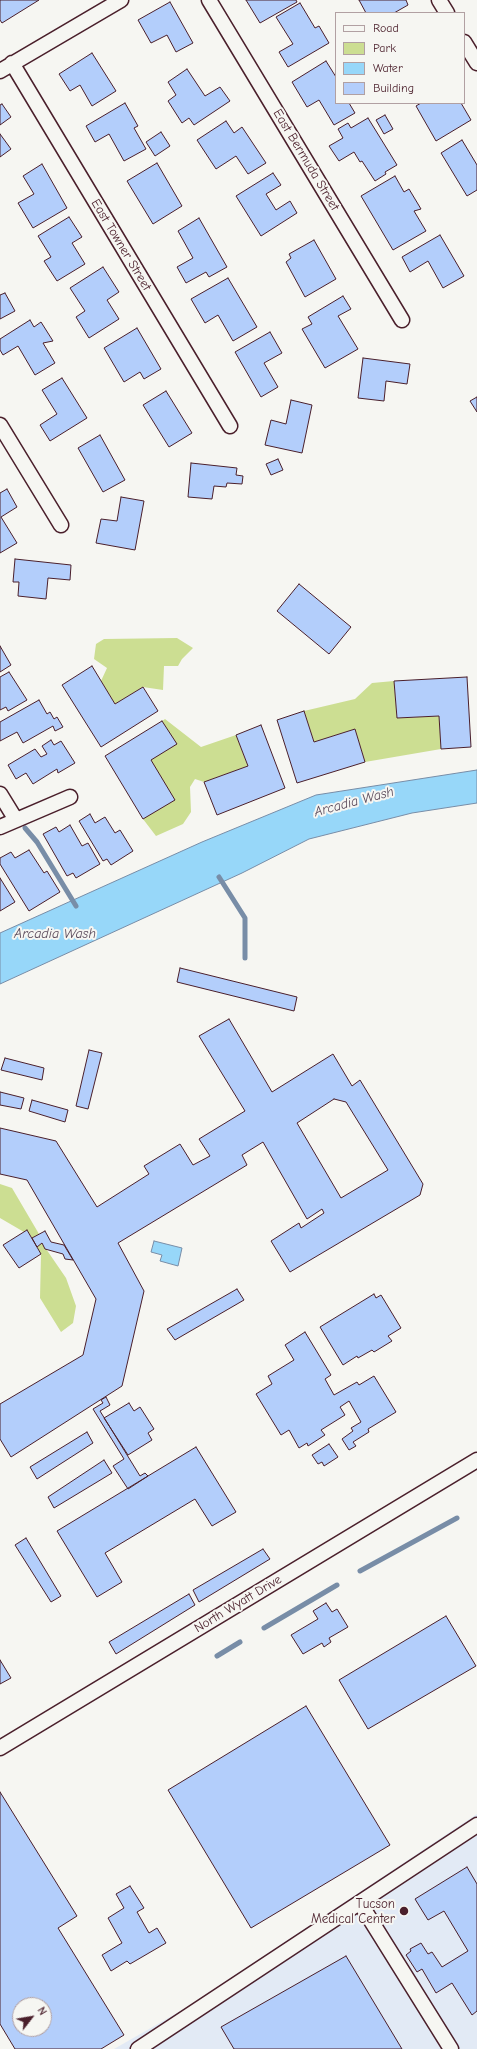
<!DOCTYPE html>
<html>
<head>
<meta charset="utf-8">
<style>
  body { margin:0 }
  #map { position:relative; width:477px; height:2049px; overflow:hidden; background:#f6f6f2; font-family:"Comic Neue",sans-serif }
  canvas { display:block }
  .legend { position:absolute; left:335px; top:12px; width:130px; height:92px; box-sizing:border-box; background:#f6f6f2; border:1px solid #b1a0a2; margin:0; padding:5px 7px; list-style:none; font-size:12px; color:#4a1f2b }
  .legend li { display:flex; align-items:center; gap:8px; height:20px }
  .legend b { width:20px; border:1px solid #b1a0a2 }
  .north { position:absolute; left:12px; top:1997px; width:40px; height:40px; box-sizing:border-box; background:#f6f6f2; border:1px solid #b1a0a2; border-radius:50%; rotate:59deg; font-size:11px; font-weight:700; line-height:16px; text-align:center; color:#4a1f2b }
  .north::after { content:''; display:block; margin:auto; width:14px; height:18px; background:#4a1f2b; clip-path:polygon(50% 0,100% 100%,50% 72%,0 100%) }
</style>
</head>
<body>
<div id="map">
<canvas width="477" height="2049"></canvas>
<ul class="legend">
<li><b style="height:5px;background:#f6f6f2"></b>Road</li>
<li><b style="height:11px;background:#ccde92"></b>Park</li>
<li><b style="height:11px;background:#97d7f9"></b>Water</li>
<li><b style="height:11px;background:#b3cefb"></b>Building</li>
</ul>
<div class="north">N</div>
</div>
<script>
const g = document.querySelector('canvas').getContext('2d');
g.lineJoin = 'round';
function fillPath(path, color) { g.fillStyle = color; g.fill(path, 'evenodd'); }
const shape = rows => new Path2D(rows.map(r => 'M' + r).join(''));
function trace(path, color, width, dash) { g.strokeStyle = color; g.lineWidth = width; g.lineCap = dash ? 'butt' : 'round'; g.setLineDash(dash || []); g.stroke(path); }
function label(font, color, halo, rows, align = 'center') {
  g.font = font + ' "Comic Neue",sans-serif'; g.lineWidth = 4; g.setLineDash([]); g.textBaseline = 'middle'; g.strokeStyle = halo; g.fillStyle = color; for (const [text, x, y, turn = 0] of rows) {
    g.save(); g.translate(x, y); g.rotate((+turn || 0) * Math.PI / 180); g.textAlign = isNaN(turn) ? turn : align; if (halo) g.strokeText(text, 0, 0); g.fillText(text, 0, 0); g.restore();
  }
}
const built = shape([
  [477,1814,477,2049,114,2049,184,2009]
]);
const green = shape([
  [177,638,193,648,182,659,178,666,164,666,163,690,143,687,115,704,101,681,107,668,94,659,96,644,104,639],
  [394,681,397,718,439,716,441,749,365,762,355,729,314,742,304,711,355,699,372,683],
  [165,719,201,747,236,735,248,766,204,782,195,779,190,787,191,812,183,824,156,836,143,819,151,760,161,722],
  [0,1184,12,1188,39,1234,32,1238,27,1230,24,1232,0,1218],
  [42,1243,66,1278,76,1306,73,1323,61,1332,40,1298,41,1254,37,1247]
]);
const water = shape([
  [477,770,477,803,412,813,309,839,242,873,0,984,0,933,202,842,316,795,477,770],
  [154,1241,182,1248,178,1266,160,1261,162,1255,151,1252,154,1241]
]);
const stream = shape([
  [25,828,37,842,76,906],
  [219,877,245,918,245,958],
  [360,1571,457,1518],
  [264,1628,337,1585],
  [217,1656,240,1642]
]);
const building = shape([
  [0,0,39,0,2,23,0,20,0,0],
  [246,0,296,0,297,2,260,23,246,0],
  [359,0,406,0,408,5,394,13,366,13,359,0],
  [170,2,193,43,176,52,167,35,151,43,138,20,170,2],
  [300,3,315,28,319,26,329,43,288,67,279,52,293,44,276,17,300,3],
  [92,53,116,91,92,106,80,85,70,91,59,74,92,53],
  [326,61,336,77,336,103,349,103,355,113,334,125,319,100,307,107,292,82,326,61],
  [187,69,205,96,220,87,230,101,194,125,189,118,182,123,168,101,176,95,168,82,187,69],
  [125,103,138,126,134,128,146,149,124,161,109,134,95,142,86,126,125,103],
  [421,103,461,103,471,120,436,141,416,106,421,103],
  [2,104,11,117,0,125,0,105,2,104],
  [385,115,393,129,384,134,376,120,385,115],
  [368,118,397,165,385,172,386,174,375,181,362,161,360,162,354,152,339,161,329,146,343,138,338,129,348,123,351,128,368,118],
  [226,121,234,133,242,127,266,163,248,174,236,156,216,169,197,140,226,121],
  [161,132,170,146,155,156,146,142,161,132],
  [0,134,11,149,0,157,0,134],
  [462,140,477,165,477,190,467,196,441,153,462,140],
  [157,163,182,206,153,224,127,181,157,163],
  [42,164,67,208,33,228,18,203,34,194,23,176,42,164],
  [273,173,281,185,266,194,276,210,290,201,297,213,261,236,236,196,273,173],
  [395,176,404,192,409,189,421,209,414,211,426,231,393,250,361,196,395,176],
  [69,217,82,237,72,243,85,264,57,281,44,261,51,257,38,236,69,217],
  [199,218,227,267,209,277,206,272,186,283,177,267,193,258,178,231,199,218],
  [440,235,464,276,443,288,428,261,410,272,402,257,440,235],
  [314,240,336,279,305,297,286,262,291,258,289,254,314,240],
  [103,267,119,292,107,300,119,319,89,338,76,317,85,311,70,288,103,267],
  [228,278,257,327,233,341,218,315,205,323,191,299,228,278],
  [5,293,15,311,0,319,0,295,5,293],
  [343,296,351,309,338,316,358,349,325,368,302,329,312,324,308,317,343,296],
  [30,320,34,327,41,322,53,341,43,343,55,363,35,375,18,346,3,355,0,350,0,339,30,320],
  [137,328,161,369,144,379,140,372,124,382,104,348,137,328],
  [270,332,282,353,264,363,278,387,261,397,235,352,270,332],
  [363,358,410,364,407,384,386,381,384,401,358,398,363,358],
  [62,378,87,418,50,441,40,425,57,414,42,390,62,378],
  [166,391,192,433,169,447,143,405,166,391],
  [477,397,477,412,470,401,477,397],
  [291,400,312,405,302,453,265,445,271,420,286,424,291,400],
  [100,435,125,480,103,492,78,448,100,435],
  [278,459,283,470,271,475,266,464,278,459],
  [191,463,237,468,236,475,243,476,242,484,227,483,226,487,214,486,212,499,188,497,191,463],
  [7,489,17,507,1,517,17,543,0,553,0,493,7,489],
  [121,497,144,501,135,550,96,543,101,519,117,521,121,497],
  [15,559,71,565,70,580,48,578,46,599,18,596,19,582,13,582,15,559],
  [299,584,351,627,329,654,277,611,299,584],
  [0,646,11,665,0,672,0,646],
  [92,666,115,704,143,687,158,711,101,747,62,685,92,666],
  [9,672,27,700,8,711,6,707,0,710,0,677,9,672],
  [467,677,471,747,441,749,439,716,397,718,394,681,467,677],
  [39,700,47,714,50,712,54,719,57,717,63,727,55,731,53,726,23,743,17,732,0,741,0,722,39,700],
  [304,711,314,742,355,729,365,762,297,783,277,720,304,711],
  [162,721,177,744,151,760,175,800,143,819,105,756,162,721],
  [261,725,285,788,217,815,204,782,248,766,236,735,261,725],
  [51,740,54,745,61,741,75,763,58,773,57,769,33,784,26,773,16,779,8,765,35,749,41,757,47,754,42,746,51,740],
  [90,814,95,823,105,817,115,833,120,830,133,851,111,865,107,859,103,861,79,821,90,814],
  [70,825,82,846,88,843,100,864,76,878,73,873,67,876,43,834,56,827,59,832,70,825],
  [29,850,44,873,47,871,60,892,29,911,0,864,0,858,11,852,15,858,29,850],
  [0,878,15,902,0,911,0,878],
  [180,968,297,997,294,1011,177,982,180,968],
  [229,1019,272,1092,333,1054,352,1086,360,1080,423,1184,420,1195,290,1272,271,1241,299,1223,301,1228,324,1213,322,1209,307,1219,263,1142,242,1155,247,1165,118,1243,144,1291,122,1386,11,1457,0,1439,0,1404,83,1355,96,1299,27,1180,0,1174,0,1128,56,1141,97,1207,149,1174,144,1166,180,1144,193,1165,210,1156,199,1139,245,1111,199,1036,229,1019],
  [334,1099,346,1102,388,1170,341,1198,297,1123,334,1099],
  [89,1050,102,1053,88,1109,76,1106,89,1050],
  [5,1058,44,1068,42,1080,1,1070,5,1058],
  [0,1092,24,1098,21,1109,0,1105,0,1092],
  [32,1100,68,1110,65,1122,29,1111,32,1100],
  [27,1230,41,1254,19,1268,3,1245,27,1230],
  [45,1231,51,1242,64,1245,73,1260,65,1259,63,1254,45,1249,42,1243,37,1247,32,1238,45,1231],
  [237,1289,244,1300,175,1340,167,1329,237,1289],
  [374,1294,376,1298,381,1295,401,1328,388,1336,392,1341,374,1352,372,1350,358,1358,357,1356,343,1365,320,1327,374,1294],
  [305,1332,331,1375,325,1379,334,1395,357,1382,359,1385,374,1376,396,1412,368,1429,369,1432,353,1442,356,1446,349,1450,342,1439,353,1431,351,1428,361,1422,349,1401,340,1407,345,1415,321,1430,325,1435,308,1446,307,1443,299,1448,289,1430,281,1435,256,1394,272,1384,268,1376,294,1360,285,1345,305,1332],
  [106,1397,110,1405,100,1411,140,1476,145,1473,148,1476,128,1489,113,1466,124,1459,93,1409,103,1403,101,1400,106,1397],
  [129,1403,134,1411,140,1407,154,1429,148,1433,152,1440,128,1455,104,1418,129,1403],
  [87,1432,93,1443,37,1479,30,1467,87,1432],
  [329,1444,338,1457,324,1466,322,1462,318,1464,312,1455,329,1444],
  [196,1447,236,1512,212,1526,195,1499,105,1553,122,1582,97,1597,57,1531,196,1447],
  [104,1460,112,1473,54,1508,48,1497,104,1460],
  [26,1538,61,1596,51,1602,15,1545,26,1538],
  [263,1549,270,1559,199,1602,193,1590,263,1549],
  [189,1594,195,1605,116,1654,109,1642,189,1594],
  [326,1603,332,1612,337,1609,348,1627,329,1638,331,1642,324,1647,322,1643,303,1654,291,1635,318,1619,313,1611,326,1603],
  [446,1616,476,1666,368,1729,339,1680,446,1616],
  [0,1660,11,1678,0,1684,0,1660],
  [306,1706,390,1845,251,1928,168,1790,306,1706],
  [0,1792,77,1916,58,1928,124,2035,101,2049,15,2049,0,2024,0,1792],
  [20,2005,44,2005,44,2029,20,2029,20,2005],
  [467,1867,477,1884,477,2011,472,2015,452,1983,436,1993,422,1969,417,1972,406,1955,411,1951,410,1949,421,1943,428,1954,432,1952,442,1967,468,1951,444,1911,428,1920,415,1899,467,1867],
  [130,1886,144,1908,137,1912,149,1933,157,1928,166,1943,130,1964,127,1961,111,1971,102,1955,122,1943,108,1918,124,1908,116,1894,130,1886],
  [346,1956,402,2049,234,2049,221,2027,346,1956]
]);
const street = shape([
  [209,0,402,320],
  [439,0,447,13],
  [464,42,477,63],
  [12,63,230,426],
  [0,71,121,0],
  [0,425,61,525],
  [0,794,16,820],
  [0,827,70,797],
  [0,1748,477,1460],
  [360,1903,451,2049],
  [138,2049,477,1825]
]);
const markers = [
  [404,1911,5,"#4a1f2b"]
];
const streetNames = [
  ["East Bermuda Street",306,160,59],
  ["East Towner Street",121,245,59],
  ["North Wyatt Drive",238,1604,-31]
];
const poiNames = [
  ["Tucson",395,1904],
  ["Medical Center",395,1919]
];
const waterNames = [
  ["Arcadia Wash",354,802,-15],
  ["Arcadia Wash",55,934]
];
fillPath(built, '#e2eaf5');
fillPath(green, '#ccde92');
fillPath(water, '#97d7f9');
trace(water, '#788da7', 1);
trace(stream, '#788da7', 5);
fillPath(building, '#b3cefb');
trace(building, '#4a1f2b', 1);
trace(street, '#4a1f2b', 17);
trace(street, '#f6f6f2', 14);
for (const [x, y, r, color] of markers) { const dot = new Path2D(); dot.arc(x, y, r, 0, 2 * Math.PI); g.fillStyle = color; g.fill(dot); trace(dot, '#f6f6f2', 1.5); }
label('13px', '#4a1f2b', '#f6f6f2', streetNames);
label('13px', '#4a1f2b', '#f6f6f2', poiNames, 'right');
label('italic 14px', '#5d4d5e', '#f6f6f2', waterNames);
</script>
</body>
</html>
